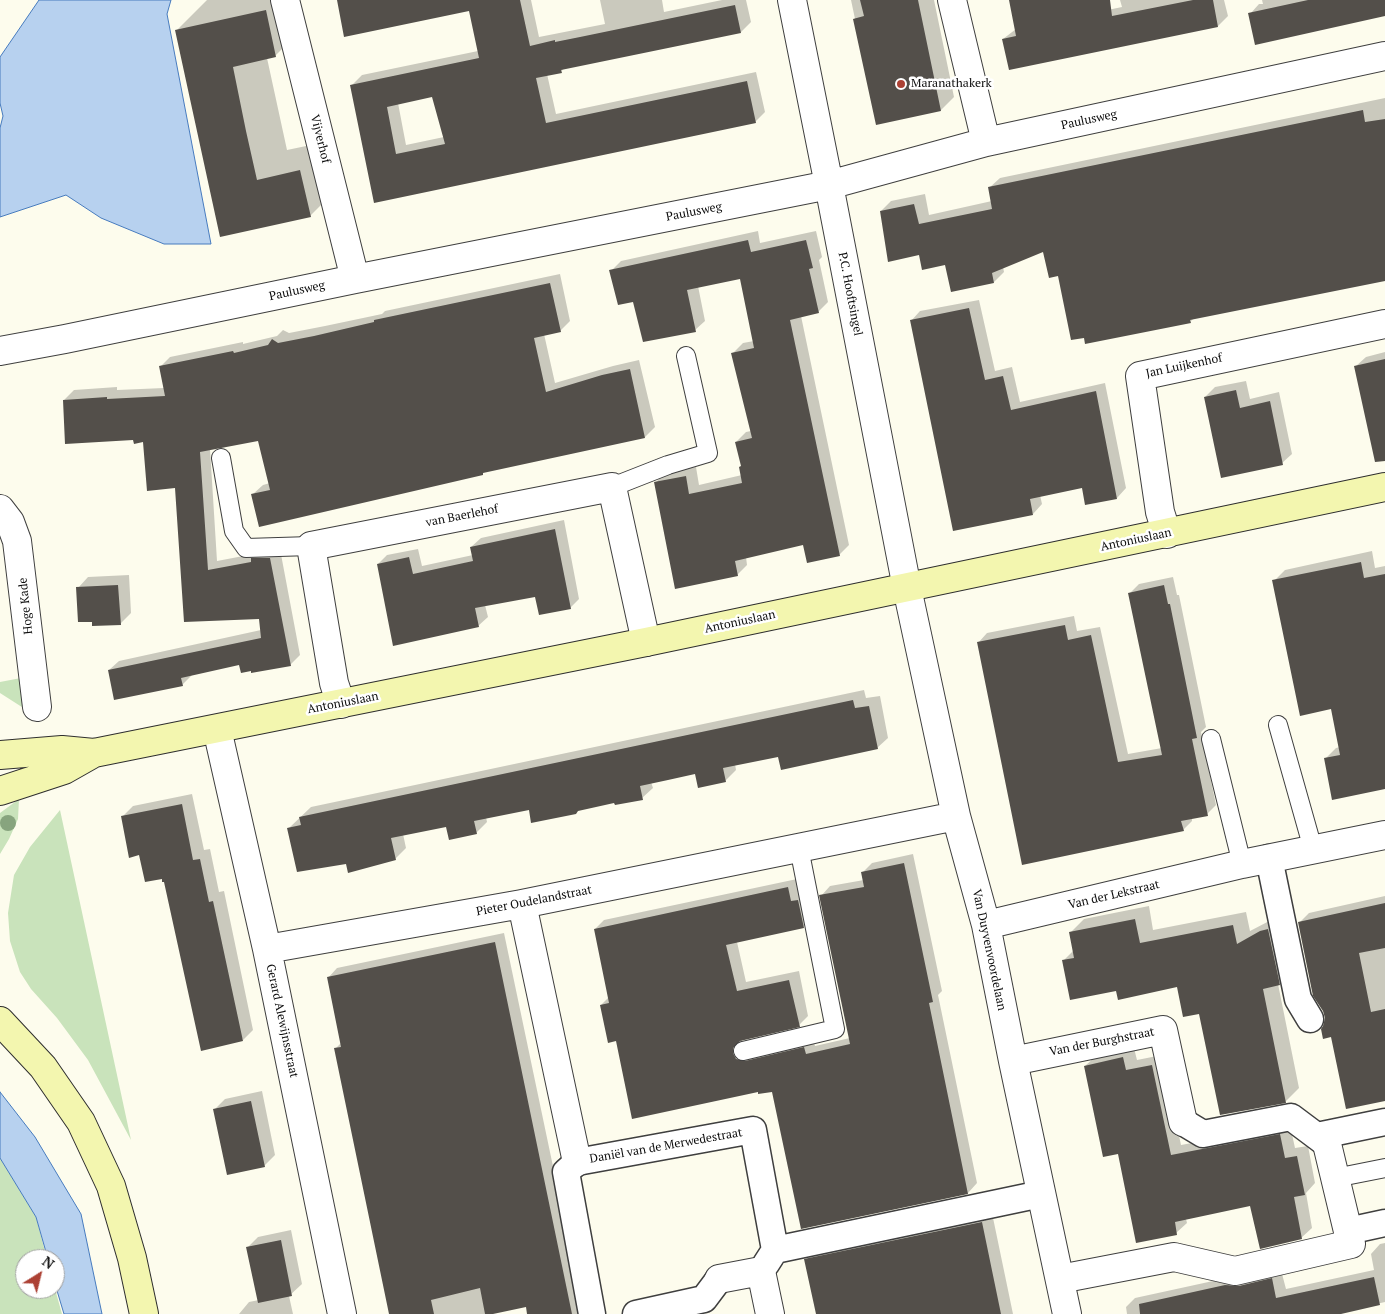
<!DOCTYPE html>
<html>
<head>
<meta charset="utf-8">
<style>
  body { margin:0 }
  #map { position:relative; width:1385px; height:1314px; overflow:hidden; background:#fdfced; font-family:"PT Serif",serif }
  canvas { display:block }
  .north { position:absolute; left:15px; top:1249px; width:50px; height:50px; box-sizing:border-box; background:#fff; border:1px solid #9e9e9e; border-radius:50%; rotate:36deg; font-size:14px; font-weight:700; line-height:20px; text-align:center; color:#0c0c0c }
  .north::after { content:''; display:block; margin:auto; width:18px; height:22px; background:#ac4134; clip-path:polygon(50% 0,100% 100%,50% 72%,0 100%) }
</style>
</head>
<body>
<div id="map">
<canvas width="1385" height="1314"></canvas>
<div class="north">N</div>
</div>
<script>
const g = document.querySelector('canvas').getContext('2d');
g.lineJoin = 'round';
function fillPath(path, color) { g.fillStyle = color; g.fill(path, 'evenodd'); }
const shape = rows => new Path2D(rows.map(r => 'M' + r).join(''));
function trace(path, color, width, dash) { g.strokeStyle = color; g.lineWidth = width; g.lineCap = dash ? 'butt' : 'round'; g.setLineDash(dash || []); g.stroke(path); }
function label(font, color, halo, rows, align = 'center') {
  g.font = font + ' "PT Serif",serif'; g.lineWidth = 5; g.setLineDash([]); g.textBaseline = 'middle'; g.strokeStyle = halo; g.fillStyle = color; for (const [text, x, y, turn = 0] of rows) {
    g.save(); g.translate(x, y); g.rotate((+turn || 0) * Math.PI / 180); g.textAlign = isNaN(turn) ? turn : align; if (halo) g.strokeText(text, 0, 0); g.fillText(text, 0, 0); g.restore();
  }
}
const green = shape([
  [21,678,25,709,0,693,0,682],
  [19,799,18,819,9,839,0,854,0,813],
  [60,810,131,1140,88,1060,57,1018,31,989,20,972,10,941,8,913,14,875,30,847],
  [0,1158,36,1217,47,1259,25,1259,25,1289,55,1289,62,1314,0,1314]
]);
const water = shape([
  [39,0,171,0,167,14,211,244,164,244,101,218,66,195,0,217,0,128,3,116,0,103,0,57,39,0],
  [0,1092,35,1137,81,1214,102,1314,64,1314,55,1284,55,1259,48,1259,36,1217,0,1158,0,1092]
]);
const shadow = shape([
  [207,0,300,0,305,26,275,56,267,58,287,150,330,141,340,186,310,216,221,236,177,30],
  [338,0,531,0,539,37,605,24,600,0,662,0,664,12,722,0,746,0,751,22,741,32,564,68,561,72,547,74,556,114,756,72,765,112,755,122,375,201,352,85,362,75,478,51,470,10],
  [433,96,444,137,406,145,398,103],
  [851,0,934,0,954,97,941,110,877,123],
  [1010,0,1046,0,1050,22,1122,7,1120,0,1224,0,1228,16,1218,26,1003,39,1016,29],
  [1262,0,1385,0,1385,15,1250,14,1259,4,1263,4],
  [1385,98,1385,280,1195,317,1190,322,1044,250,1003,267,1004,272,994,282,920,254,881,211,891,201,925,194,929,215,992,201,989,188,1000,178],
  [758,231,760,243,816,231,822,257,819,260,828,302,818,312,801,316,849,545,839,555,804,544,746,557,747,565,737,575,656,482,666,472,696,467,699,485,742,475,742,466,736,442,746,432,751,431,733,353,743,343,754,341,741,277,698,286,705,321,695,330,634,301,611,271,621,261],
  [560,274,570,321,560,331,544,334,555,383,613,366,639,360,655,427,645,437,484,472,253,494,263,485,270,483,259,440,210,449,217,561,280,549,300,655,290,665,252,670,240,663,193,674,182,685,109,670,119,661,261,630,260,617,185,621,177,487,144,441,134,439,64,400,74,390,117,387,117,390,164,388,160,367,170,357,243,342,243,344,277,336,283,330,289,333,325,326,382,314,385,311],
  [979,300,995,371,1012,367,1020,402,1105,383,1126,488,1117,498,1083,486,1040,495,1042,504,1033,514,911,321,920,311],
  [1385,352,1385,424,1356,366,1366,357],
  [1246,381,1250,399,1279,392,1292,454,1282,463,1205,397,1215,387],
  [564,520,579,599,570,608,536,596,485,605,488,617,478,626,378,564,387,555,418,549,422,566,473,555,471,547,481,538],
  [1372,551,1375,568,1385,566,1385,788,1325,759,1336,748,1340,747,1332,708,1274,581,1285,570],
  [129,575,131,613,120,624,78,588,88,577],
  [1173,577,1177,595,1179,595,1206,727,1201,732,1216,805,1207,814,1192,818,1192,821,1183,830,978,643,987,633,1074,616,1077,631,1100,627,1128,754,1162,748,1130,593,1139,584],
  [864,690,866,698,880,696,888,738,877,748,779,755,735,764,736,770,725,781,696,773,651,782,653,788,642,798,530,808,486,817,487,822,476,833,447,825,403,834,406,848,395,859,347,863,289,828,311,807],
  [192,794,204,850,210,849,219,892,224,891,253,1030,243,1040,165,881,140,854,122,817,133,806],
  [913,854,942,991,938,995,977,1183,968,1193,802,1228,773,1090,759,1090,616,1040,601,1005,609,997,595,929,604,920,797,879,813,917,803,927,737,942,746,982,799,971,808,1016,799,1025,742,1039,742,1043,813,1039,815,1046,850,1038,821,896,830,886,864,880,863,872,872,863],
  [1385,896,1385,1099,1332,1035,1299,923,1309,913],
  [1149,906,1153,930,1246,912,1250,931,1275,918,1293,970,1278,984,1299,1088,1285,1102,1200,1012,1178,985,1117,989,1063,961,1074,950,1070,933,1084,919],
  [504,933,584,1314,529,1314,527,1306,487,1314,390,1314,335,1049,341,1043,328,978,337,968],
  [1134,1048,1137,1060,1162,1055,1181,1145,1290,1125,1295,1148,1308,1146,1315,1183,1306,1193,1312,1228,1301,1238,1251,1205,1186,1219,1187,1223,1176,1233,1119,1153,1085,1066,1096,1056],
  [262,1091,275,1155,264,1166,214,1110,225,1099],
  [992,1213,1013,1314,817,1314,806,1260,816,1250],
  [291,1230,302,1284,289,1296,293,1314,239,1314,249,1302,259,1300,247,1248,258,1237],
  [1385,1243,1385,1302,1332,1314,1127,1314,1126,1307,1135,1298,1236,1276,1281,1270,1286,1289,1374,1270,1371,1254,1380,1244]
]);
const building = shape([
  [337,0,520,0,530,46,555,40,555,42,580,37,735,5,741,33,561,70,562,73,536,78,546,123,747,81,756,123,374,203,350,85,479,58,469,11,344,37],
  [432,97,445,144,396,154,387,107],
  [860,0,918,0,941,111,876,125,853,19,864,16],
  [1009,0,1110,0,1112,16,1193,0,1213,0,1218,27,1009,70,1002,39,1016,36],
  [1308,0,1385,0,1385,16,1255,45,1248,13],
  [266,10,276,57,233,67,246,131,257,180,300,170,311,217,220,237,175,30],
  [1363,110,1365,122,1385,119,1385,281,1190,320,1191,323,1085,344,1084,338,1071,340,1058,276,1049,278,1043,252,992,273,994,283,951,292,945,265,922,270,919,255,888,262,880,211,914,204,919,224,992,209,988,187],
  [748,240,751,252,806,240,813,268,809,269,819,313,790,320,840,556,807,563,803,545,735,561,738,576,675,589,654,482,686,476,689,494,742,483,739,467,741,466,735,442,752,438,731,353,754,348,740,279,687,290,696,332,643,342,633,302,618,305,609,270],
  [550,283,561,332,534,338,546,392,602,375,630,369,645,438,483,473,483,475,259,527,251,494,270,490,258,441,200,452,208,570,251,562,251,558,270,558,291,666,251,673,251,671,241,673,239,665,181,678,183,686,114,700,108,670,261,638,259,619,184,622,175,488,147,491,143,442,134,444,133,440,65,444,63,400,107,397,107,399,165,396,159,366,233,351,234,353,268,345,272,339,278,343,314,336,374,322,374,320],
  [969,308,985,380,1003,376,1011,410,1096,391,1117,499,1085,505,1082,488,1030,499,1033,515,953,531,910,320],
  [1385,359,1385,461,1375,462,1354,366],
  [1236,390,1240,408,1270,401,1283,465,1221,478,1204,397],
  [555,529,571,609,539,615,535,597,475,608,479,627,393,646,377,564,409,557,413,574,473,561,470,547],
  [1361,562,1364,578,1385,574,1385,789,1332,800,1324,758,1340,755,1331,709,1300,716,1272,580],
  [118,585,121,625,92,626,92,622,78,622,76,587],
  [1164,585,1168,604,1170,604,1197,738,1192,739,1208,816,1181,821,1184,831,1022,865,977,642,1065,625,1068,640,1091,635,1118,762,1162,755,1128,593],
  [853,700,855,708,869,706,878,749,781,770,778,757,723,768,726,782,698,788,695,774,668,780,640,786,643,800,615,805,614,803,578,811,576,814,531,823,529,810,474,821,477,834,449,840,446,827,391,838,396,860,348,873,346,864,297,872,287,828,301,825,299,817],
  [182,804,193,860,200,859,209,902,213,901,243,1041,201,1051,164,882,162,882,162,879,145,882,139,855,129,858,121,816],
  [904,863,933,1002,929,1003,968,1194,801,1229,772,1092,758,1094,758,1092,632,1119,616,1041,608,1043,600,1005,609,1003,594,929,788,887,791,901,798,900,804,928,726,945,737,991,789,980,800,1027,740,1041,733,1048,733,1053,736,1059,745,1061,804,1047,806,1054,850,1044,819,895,864,887,861,872],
  [1385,903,1385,948,1359,953,1371,1012,1385,1009,1385,1101,1346,1109,1331,1037,1323,1039,1321,1029,1323,1026,1325,1018,1323,1011,1313,996,1298,922],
  [1135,919,1140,943,1233,925,1237,944,1260,931,1268,929,1280,985,1263,989,1286,1103,1220,1115,1199,1014,1183,1017,1177,987,1118,1000,1116,991,1070,1000,1062,960,1074,958,1069,932],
  [495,942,572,1314,527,1314,526,1307,493,1314,485,1314,480,1288,431,1300,434,1314,389,1314,334,1048,341,1047,327,977],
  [1123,1057,1126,1070,1152,1065,1171,1155,1280,1134,1285,1158,1297,1156,1305,1195,1294,1197,1302,1239,1260,1249,1250,1206,1175,1222,1177,1235,1136,1243,1118,1154,1103,1157,1084,1066],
  [251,1101,265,1167,227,1175,213,1109],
  [982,1222,1001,1314,816,1314,804,1259],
  [281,1240,292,1296,258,1303,246,1247],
  [1374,1277,1380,1305,1341,1314,1140,1314,1139,1304,1225,1285,1239,1286,1272,1278,1276,1298]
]);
const service = shape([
  [221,458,234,531,246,548,311,546],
  [612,487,668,465,708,453,686,356],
  [1278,725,1313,849],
  [1211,739,1242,864],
  [743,1051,835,1029,799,848],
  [1335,1178,1385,1168]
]);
const pedestrian = shape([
  [1269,858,1298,999,1310,1019],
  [1183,1122,1203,1134,1291,1117,1327,1144],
  [1317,1136,1385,1122],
  [1348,1231,1385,1223],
  [766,1264,775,1250,1041,1194],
  [592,1314,566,1172,577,1162,753,1130,775,1250],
  [636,1314,704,1299,719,1279]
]);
const minor = shape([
  [285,0,355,279],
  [792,0,829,185,907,588,956,816,986,925,1013,1061,1067,1314],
  [952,0,986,142],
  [0,351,65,339,355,279,829,185,986,142,1385,56],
  [0,509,10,522,17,541,37,707],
  [1167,534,1160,512,1140,376,1385,324],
  [341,704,334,683,311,546,612,487,646,642],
  [217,729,267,949,342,1314],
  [522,904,577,1162],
  [986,925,1242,864,1385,835],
  [267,949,522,904,956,816],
  [1013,1061,1163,1030,1183,1122],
  [719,1279,761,1271,770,1314],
  [1060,1279,1174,1257,1235,1271,1351,1244,1327,1144]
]);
const secondary = shape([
  [0,755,62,750,94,753],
  [0,791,64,770,94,753,646,642,1385,487],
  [0,1021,43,1067,81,1122,111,1186,132,1258,144,1314]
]);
const trees = [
  [8,823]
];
const markers = [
  [901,84,5,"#ac4134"]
];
const poiNames = [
  ["Maranathakerk",911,84]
];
const streetNames = [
  ["Paulusweg",1089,120,-12],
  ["Vijverhof",320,139,76],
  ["Paulusweg",694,212,-11],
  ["Paulusweg",297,291,-12],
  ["P.C. Hooftsingel",850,294,79],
  ["Jan Luijkenhof",1184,366,-12],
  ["van Baerlehof",462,516,-11],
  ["Antoniuslaan",1136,540,-12],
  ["Hoge Kade",26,606,-96],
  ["Antoniuslaan",740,622,-12],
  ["Antoniuslaan",343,703,-11],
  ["Van der Lekstraat",1114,895,-13],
  ["Pieter Oudelandstraat",534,901,-11],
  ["Van Duyvenvoordelaan",989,950,78],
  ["Gerard Alewijnsstraat",282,1021,78],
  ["Van der Burghstraat",1102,1042,-11],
  ["Daniël van de Merwedestraat",666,1146,-10]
];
fillPath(green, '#c9e3bb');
fillPath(water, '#b7d1ef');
trace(water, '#477bbe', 1);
fillPath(shadow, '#0003');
fillPath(building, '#534f4a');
trace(service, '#3f3f3f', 20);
trace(pedestrian, '#3f3f3f', 29);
trace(minor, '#3f3f3f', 30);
trace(secondary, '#2e2e2e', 30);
trace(service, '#fff', 18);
trace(pedestrian, '#fff', 26);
trace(minor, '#fff', 28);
trace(secondary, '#f3f6af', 28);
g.fillStyle = '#87a47e';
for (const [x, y] of trees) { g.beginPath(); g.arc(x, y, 8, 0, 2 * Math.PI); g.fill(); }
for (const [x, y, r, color] of markers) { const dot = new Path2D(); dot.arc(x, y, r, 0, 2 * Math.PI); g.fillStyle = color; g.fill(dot); trace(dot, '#fff', 2); }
label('12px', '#0c0c0c', '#fff', poiNames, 'left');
label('12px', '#0c0c0c', '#fff', streetNames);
</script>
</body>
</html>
